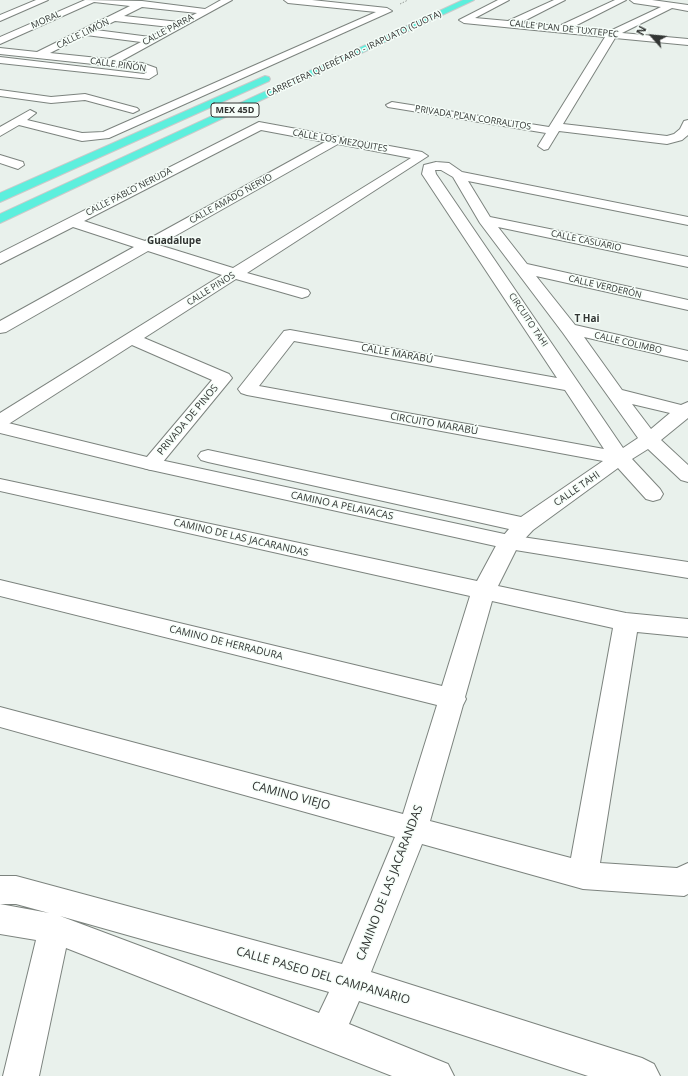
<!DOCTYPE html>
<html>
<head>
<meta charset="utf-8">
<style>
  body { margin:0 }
  #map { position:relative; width:688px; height:1076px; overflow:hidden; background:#e9f1ec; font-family:"Open Sans",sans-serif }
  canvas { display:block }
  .north { position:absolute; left:632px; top:16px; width:40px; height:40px; -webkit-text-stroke:3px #f6fef9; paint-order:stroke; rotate:297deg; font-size:11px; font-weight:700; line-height:16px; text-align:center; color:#323533 }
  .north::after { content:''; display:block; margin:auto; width:14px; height:18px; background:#323533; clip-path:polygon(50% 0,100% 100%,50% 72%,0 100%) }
</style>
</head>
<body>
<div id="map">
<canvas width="688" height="1076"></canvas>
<div class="north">N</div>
</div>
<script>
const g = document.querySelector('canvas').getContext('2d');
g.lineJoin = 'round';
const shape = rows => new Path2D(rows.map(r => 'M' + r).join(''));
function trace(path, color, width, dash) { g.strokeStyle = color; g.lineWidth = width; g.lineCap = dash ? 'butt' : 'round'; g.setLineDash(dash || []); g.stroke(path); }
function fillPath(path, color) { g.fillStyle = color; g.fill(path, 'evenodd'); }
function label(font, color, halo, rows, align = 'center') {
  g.font = font + ' "Open Sans",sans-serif'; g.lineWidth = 3; g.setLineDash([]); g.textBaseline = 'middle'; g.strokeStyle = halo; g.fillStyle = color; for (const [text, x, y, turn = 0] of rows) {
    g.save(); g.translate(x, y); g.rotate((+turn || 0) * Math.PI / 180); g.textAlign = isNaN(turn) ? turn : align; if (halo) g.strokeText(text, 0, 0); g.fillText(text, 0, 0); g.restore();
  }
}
const path = shape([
  [400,4,408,0]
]);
const minor = shape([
  [85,0,142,1,205,9,221,0,232,0,121,61,142,63,156,68,157,74,149,79,0,63,0,57,144,74,147,72,140,69,0,54,0,48,37,52,130,6,94,2,0,44,0,37,85,0],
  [142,7,197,13,179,22,124,16,142,7],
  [115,21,170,27,150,37,96,30,115,21],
  [86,35,141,42,108,59,50,53,86,35],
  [284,0,312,0,387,8,392,11,109,138,82,141,19,125,0,136,0,127,30,110,36,113,27,120,82,133,103,132,376,12,288,3,284,0],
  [498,0,509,0,475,18,508,21,554,0,565,0,520,23,559,26,615,0,626,0,571,28,610,31,661,7,634,3,630,0,652,0,688,5,688,11,672,8,622,33,688,39,688,45,615,38,563,124,667,136,674,134,680,129,684,121,688,120,688,135,682,140,667,144,559,131,548,149,544,150,538,146,546,133,388,107,386,105,392,102,549,127,605,37,464,23,459,20,498,0],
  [0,90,51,97,85,94,137,108,139,110,133,113,85,100,51,103,0,96,0,90],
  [259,122,422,152,428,156,247,273,308,290,310,293,308,296,302,298,236,279,144,338,229,374,232,378,158,468,151,470,144,468,141,464,212,380,132,345,7,425,0,427,0,413,222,275,148,251,6,332,0,333,0,321,134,247,73,227,0,264,0,253,259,122],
  [261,130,325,142,145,241,84,221,261,130],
  [338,144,411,158,233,268,159,245,338,144],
  [0,155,23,162,24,165,18,169,0,163,0,155],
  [436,162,449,163,462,172,688,217,688,225,468,181,490,217,688,257,688,267,498,227,527,264,688,300,688,310,536,276,575,325,688,351,688,361,584,337,622,390,681,405,688,402,688,418,661,440,688,465,688,482,681,480,648,449,632,459,660,489,663,494,660,499,653,501,646,499,618,468,533,530,518,546,498,586,626,613,688,619,688,637,637,632,600,863,677,868,688,863,688,894,684,896,583,889,422,844,371,972,642,1058,654,1064,660,1076,588,1076,359,1001,349,1024,448,1064,454,1076,392,1076,66,948,39,1076,3,1076,36,940,0,934,0,904,49,913,16,904,0,904,0,876,16,876,342,964,395,837,0,727,0,707,403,814,437,705,0,596,0,580,442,686,470,596,0,491,0,479,477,581,498,542,509,529,208,462,201,460,198,456,201,452,208,450,521,517,603,461,247,395,241,393,238,389,284,331,290,330,557,378,422,174,424,165,436,162],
  [435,170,441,170,453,177,480,223,563,333,638,438,623,448,436,174,435,170],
  [294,341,565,390,604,449,259,386,294,341],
  [632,404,670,413,651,429,632,404],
  [492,601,613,628,571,858,430,821,463,705,466,699,465,697,492,601],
  [60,916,329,992,319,1013,60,916]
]);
const tertiary = shape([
  [36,0,48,0,0,21,0,15,36,0],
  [0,421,151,458,509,535,688,562,688,578,509,549,151,470,0,433,0,421]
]);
const motorway = shape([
  [463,0,474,0,0,223,0,214,463,0],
  [265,76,269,77,270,79,269,81,0,202,0,193,265,76]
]);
const farStreetnames = [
  ["MORAL",46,20,-24],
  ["CALLE PLAN DE TUXTEPEC",564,29,6],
  ["CALLE PARRA",168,30,-28],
  ["CALLE LIMÓN",83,34,-26],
  ["CARRETERA QUERÉTARO - IRAPUATO (CUOTA)",354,54,-25],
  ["CALLE PIÑÓN",118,65,8],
  ["PRIVADA PLAN CORRALITOS",473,118,9],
  ["CALLE LOS MEZQUITES",340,141,10],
  ["CALLE PABLO NERUDA",129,192,-27],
  ["CALLE AMADO NERVO",231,199,-29],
  ["CALLE CASUARIO",586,241,12],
  ["CALLE VERDERÓN",605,287,13],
  ["CALLE PINOS",211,289,-32],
  ["CIRCUITO TAHI",528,320,56],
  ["CALLE COLIMBO",628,343,13]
];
const shields = [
  [235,110,48]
];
const shieldNames = [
  ["MEX 45D",235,110]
];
const farQuarternames = [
  ["Guadalupe",174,241],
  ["T Hai",587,319]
];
const streetNames = [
  ["CALLE MARABÚ",397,354,10],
  ["PRIVADA DE PINOS",188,420,-50],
  ["CIRCUITO MARABÚ",434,424,10],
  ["CALLE TAHI",577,489,-35],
  ["CAMINO A PELAVACAS",342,506,12],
  ["CAMINO DE LAS JACARANDAS",241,538,13],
  ["CAMINO DE HERRADURA",226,643,14]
];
const nearStreetnames = [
  ["CAMINO VIEJO",291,796,15],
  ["CAMINO DE LAS JACARANDAS",390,883,-69],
  ["CALLE PASEO DEL CAMPANARIO",323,976,16]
];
trace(minor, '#7c837e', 2);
trace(tertiary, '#7c837e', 2);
trace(motorway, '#cacaca', 2);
trace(path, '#959b97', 1, [1.5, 1.5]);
fillPath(minor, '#fff');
fillPath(tertiary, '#fff');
fillPath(motorway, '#5defdd');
label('9px', '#323533', '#f6fef9', farStreetnames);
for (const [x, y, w] of shields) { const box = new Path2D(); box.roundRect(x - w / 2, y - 7, w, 14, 3); g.fillStyle = '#f6fef9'; g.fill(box); trace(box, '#323533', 1); }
label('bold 9px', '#323533', null, shieldNames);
label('bold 10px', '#323533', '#f6fef9', farQuarternames);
label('10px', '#323533', '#f6fef9', streetNames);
label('12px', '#323533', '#f6fef9', nearStreetnames);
</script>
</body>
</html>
